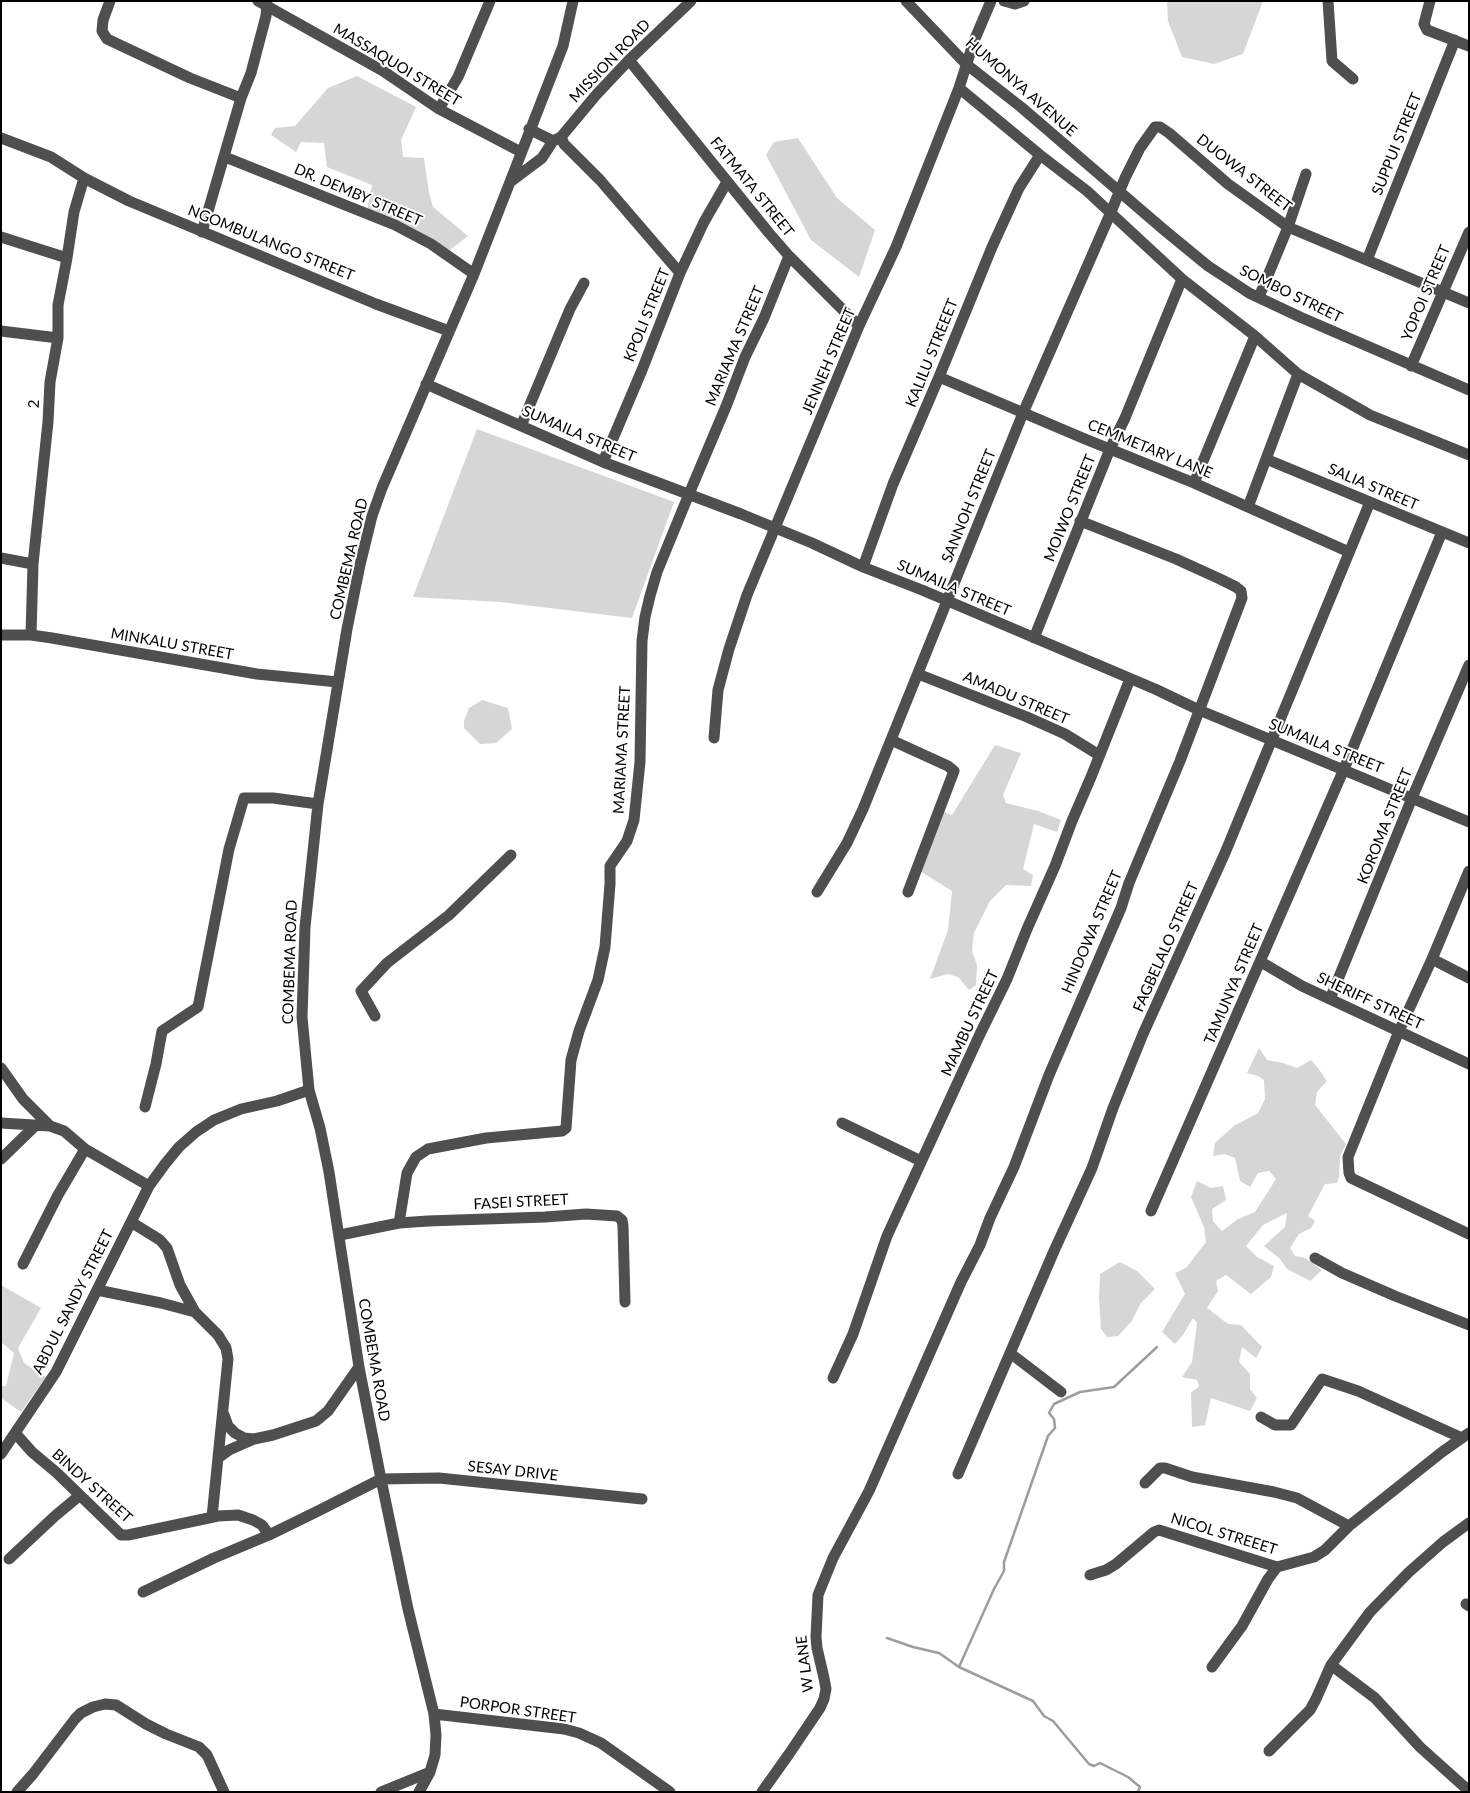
<!DOCTYPE html>
<html>
<head>
<meta charset="utf-8">
<style>
  body { margin:0 }
  #map { position:relative; width:1470px; height:1793px; overflow:hidden; background:#fff; font-family:Lato,sans-serif }
  canvas { display:block }
  .frame { position:absolute; inset:0; border:2px solid #000; pointer-events:none }
</style>
</head>
<body>
<div id="map">
<canvas width="1470" height="1793"></canvas>
<div class="frame"></div>
</div>
<script>
const g = document.querySelector('canvas').getContext('2d');
g.lineJoin = 'round';
function fillPath(path, color) { g.fillStyle = color; g.fill(path, 'evenodd'); }
const shape = rows => new Path2D(rows.map(r => 'M' + r).join(''));
function trace(path, color, width, dash) { g.strokeStyle = color; g.lineWidth = width; g.lineCap = dash ? 'butt' : 'round'; g.setLineDash(dash || []); g.stroke(path); }
function label(font, color, halo, rows, align = 'center') {
  g.font = font + ' Lato,sans-serif'; g.lineWidth = 4; g.setLineDash([]); g.textBaseline = 'middle'; g.strokeStyle = halo; g.fillStyle = color; for (const [text, x, y, turn = 0] of rows) {
    g.save(); g.translate(x, y); g.rotate((+turn || 0) * Math.PI / 180); g.textAlign = isNaN(turn) ? turn : align; if (halo) g.strokeText(text, 0, 0); g.fillText(text, 0, 0); g.restore();
  }
}
const green = shape([
  [1167,1,1263,1,1243,54,1214,64,1182,57,1168,21],
  [357,76,416,107,401,140,403,157,424,158,429,193,433,207,468,236,450,250,367,210,372,185,327,167,324,143,301,142,296,152,271,135,275,128,295,126,328,88],
  [798,138,837,198,875,230,859,277,811,240,766,155,774,142],
  [477,429,674,502,632,618,500,602,413,597],
  [482,700,508,708,512,729,496,743,480,744,464,728,464,721,469,708],
  [995,745,1021,753,1003,795,1006,803,1038,811,1061,820,1057,832,1034,824,1023,869,1033,875,1031,886,1006,885,990,901,974,933,972,951,977,965,976,985,969,990,958,977,948,974,930,979,948,930,952,891,920,871,942,811,952,815],
  [1259,1048,1267,1060,1283,1063,1297,1068,1311,1060,1318,1068,1327,1081,1317,1092,1315,1105,1346,1144,1340,1156,1339,1177,1337,1183,1325,1184,1308,1216,1315,1221,1311,1228,1299,1234,1290,1248,1295,1256,1305,1258,1322,1270,1310,1281,1287,1269,1280,1259,1264,1246,1285,1227,1287,1213,1263,1225,1246,1246,1257,1257,1274,1266,1271,1277,1251,1294,1226,1275,1216,1281,1218,1291,1207,1308,1228,1324,1241,1325,1262,1347,1256,1358,1242,1347,1239,1362,1250,1374,1250,1389,1257,1398,1250,1411,1211,1398,1205,1425,1192,1427,1191,1392,1199,1387,1197,1380,1182,1377,1192,1362,1197,1323,1193,1318,1183,1335,1175,1344,1162,1332,1185,1294,1175,1273,1186,1268,1206,1242,1204,1227,1191,1197,1197,1181,1211,1188,1223,1186,1226,1200,1212,1209,1213,1221,1222,1231,1238,1219,1255,1212,1276,1179,1269,1171,1258,1173,1250,1187,1240,1181,1235,1158,1225,1154,1213,1156,1215,1143,1234,1126,1258,1113,1265,1099,1264,1080,1258,1076,1247,1073],
  [1120,1262,1137,1271,1155,1289,1141,1303,1131,1322,1118,1336,1107,1337,1101,1329,1099,1298,1100,1274],
  [1,1285,41,1308,18,1348,24,1363,46,1377,21,1412,1,1398,1,1386,6,1386,14,1353,1,1342]
]);
const stream = shape([
  [887,1638,913,1647,939,1653,959,1667,1033,1701,1044,1716,1053,1721,1089,1764,1094,1766,1100,1763,1128,1777,1140,1787,1138,1792],
  [959,1667,994,1589,1004,1571,1004,1562,1048,1436,1055,1428,1054,1419,1049,1413,1054,1404,1080,1392,1114,1387,1157,1347]
]);
const minor = shape([
  [110,1,103,20,102,31,107,39,190,78,241,98],
  [258,1,383,71,439,109,521,152],
  [906,1,966,64,1021,107,1163,229,1208,266,1231,281,1249,293,1300,317,1469,390],
  [1004,1,1015,4,1024,1],
  [1328,1,1332,61,1353,79],
  [1430,1,1424,24,1427,30,1469,46],
  [629,60,769,233,789,256,859,326],
  [959,88,1040,155,1087,191,1182,279,1255,336,1298,374,1370,415,1469,455],
  [439,109,458,77,490,1],
  [529,129,553,141],
  [561,137,564,144,600,180,680,273],
  [1,138,51,157,84,178,129,201,376,304,449,331],
  [553,141,561,137,596,95,629,60,691,1],
  [225,157,395,225,431,244,474,274],
  [510,182,542,158,553,141],
  [202,232,241,98,251,73,266,16,267,1],
  [1,237,67,258],
  [1367,260,1455,40],
  [1259,297,1288,227,1306,174],
  [1,331,58,338],
  [1411,366,1469,232],
  [939,377,1085,439,1194,483,1349,552],
  [426,384,603,462,741,514,812,543,863,567,922,590,1155,689,1199,710,1469,822],
  [521,426,570,309,584,283],
  [1266,459,1469,543],
  [603,462,642,370,680,273,704,222,727,182],
  [1194,483,1255,336],
  [1248,507,1298,374],
  [1,558,33,564],
  [863,567,893,484,939,377,992,247,1019,188,1040,155],
  [1,635,31,635,52,638,257,674,338,682],
  [31,635,33,564,48,422,50,382,58,338,58,305,67,258,74,212,84,178],
  [1034,638,1110,449,1125,418,1182,279],
  [918,674,1027,717,1065,734,1099,755],
  [714,738,718,690,729,649,747,595,859,326,896,247,959,88,974,41,991,1],
  [891,740,948,766,954,771,908,892],
  [1469,871,1432,959,1399,1031,1348,1157,1349,1173,1351,1178,1469,1234],
  [817,892,847,843,863,809,1023,413,1111,212,1125,178,1140,148,1155,127,1160,127,1169,133,1228,184,1288,227,1469,303],
  [1432,959,1469,978],
  [1261,962,1302,986,1469,1064],
  [1330,999,1412,798,1469,665],
  [375,1016,361,991,387,963,449,915,511,855],
  [1,1068,23,1099,50,1126],
  [145,1107,156,1064,162,1031,198,1007,229,849,244,798,273,798,318,804],
  [1,1123,50,1126,64,1131,85,1149,149,1186],
  [842,1123,921,1161],
  [1,1159,36,1125],
  [1151,1211,1344,769,1442,532],
  [131,1222,160,1240,167,1248,180,1285,195,1312,218,1335,226,1348,228,1359,212,1517],
  [399,1223,407,1173,416,1157,428,1149,486,1138,562,1131,566,1128,571,1060,579,1031,598,980,605,947,610,884,610,866,627,841,634,820,640,762,642,641,645,617,650,596,657,572,689,494,727,404,745,357,764,318,789,256],
  [340,1235,399,1223,428,1221,545,1217,586,1214,617,1216,622,1220,623,1226,625,1302],
  [1315,1258,1342,1273,1395,1296,1469,1325],
  [23,1264,58,1195,85,1149],
  [97,1290,161,1303,195,1312],
  [1010,1353,1061,1392],
  [833,1378,853,1334,887,1236,980,1034,1007,979,1027,929,1055,866,1072,821,1091,777,1130,679],
  [224,1415,228,1426,235,1433,244,1438,254,1439],
  [1261,1417,1275,1425,1291,1425,1322,1379,1358,1391,1462,1438],
  [16,1434,32,1452,57,1473,121,1535,128,1535,218,1516,238,1515,253,1520,262,1525,269,1535],
  [1,1454,56,1372,149,1186,165,1164,179,1147,196,1132,214,1120,241,1109,277,1101,309,1090],
  [218,1458,229,1450,254,1439,273,1435,316,1421,328,1411,359,1367],
  [958,1474,1054,1251,1092,1168,1113,1108,1143,1034,1225,853,1370,502],
  [1145,1483,1160,1468,1165,1468,1192,1477,1274,1492,1297,1498,1349,1526],
  [9,1559,55,1516,79,1496],
  [1090,1575,1106,1570,1116,1564,1154,1532,1159,1530,1277,1567,1314,1557,1325,1550,1349,1526,1442,1452,1469,1433],
  [143,1592,214,1558,269,1535,320,1510,381,1479,439,1478,642,1499],
  [1466,1604,1469,1606],
  [1331,1665,1375,1698,1420,1747,1469,1791],
  [1212,1667,1242,1626,1268,1579,1277,1567],
  [434,1714,564,1729,579,1733,601,1743,670,1792],
  [1269,1751,1310,1710,1316,1699,1331,1665,1370,1612,1409,1572,1443,1542,1469,1523],
  [17,1792,33,1774,75,1719,81,1713,93,1707,105,1704,116,1705,146,1724,166,1734,199,1747,207,1755,224,1792],
  [381,1792,430,1772],
  [419,1792,430,1772,435,1755,436,1735,434,1714,408,1609,381,1479,359,1367,329,1172,320,1128,309,1090,302,1017,305,927,318,804,347,629,360,565,372,516,382,488,474,274,510,182,563,46,573,1],
  [762,1792,789,1754,820,1708,824,1699,826,1689,824,1678,817,1648,816,1637,818,1595,833,1558,869,1491,961,1282,980,1245,990,1218,1014,1167,1049,1075,1121,908,1129,883,1180,761,1242,598,1241,591,1236,587,1220,579,1176,559,1080,521]
]);
const streetNames = [
  ["MISSION ROAD",610,61,-46],
  ["MASSAQUOI STREET",397,65,31],
  ["HUMONYA AVENUE",1021,87,41],
  ["SUPPUI STREET",1397,144,-68],
  ["DUOWA STREET",1244,173,38],
  ["FATMATA STREET",752,187,51],
  ["DR. DEMBY STREET",358,195,23],
  ["NGOMBULANGO STREET",271,243,22],
  ["YOPOI STREET",1426,293,-67],
  ["SOMBO STREET",1291,294,26],
  ["KPOLI STREET",647,315,-68],
  ["MARIAMA STREET",735,346,-67],
  ["KALILU STREEET",932,353,-68],
  ["JENNEH STREET",829,361,-67],
  ["2",34,404,-88],
  ["SUMAILA STREET",579,434,23],
  ["CEMMETARY LANE",1150,449,22],
  ["SALIA STREET",1373,487,23],
  ["SANNOH STREET",969,506,-68],
  ["MOIWO STREET",1070,508,-68],
  ["COMBEMA ROAD",349,559,-77],
  ["SUMAILA STREET",954,588,23],
  ["MINKALU STREET",172,644,10],
  ["AMADU STREET",1016,698,23],
  ["SUMAILA STREET",1326,746,22],
  ["MARIAMA STREET",622,750,-87],
  ["KOROMA STREET",1385,826,-68],
  ["HINDOWA STREET",1092,932,-67],
  ["FAGBELALO STREET",1166,947,-66],
  ["COMBEMA ROAD",290,962,-88],
  ["TAMUNYA STREET",1234,984,-67],
  ["SHERIFF STREET",1370,1001,25],
  ["MAMBU STREET",970,1023,-65],
  ["FASEI STREET",521,1202,-3],
  ["ABDUL SANDY STREET",73,1302,-63],
  ["COMBEMA ROAD",374,1360,80],
  ["SESAY DRIVE",513,1471,6],
  ["BINDY STREET",92,1486,42],
  ["NICOL STREEET",1224,1534,17],
  ["W LANE",805,1664,-97],
  ["PORPOR STREET",518,1710,8]
];
fillPath(green, '#d6d6d6');
trace(stream, '#9d9d9d', 2.5);
trace(minor, '#4f4f4f', 11);
label('15px', '#000', '#fff', streetNames);
</script>
</body>
</html>
